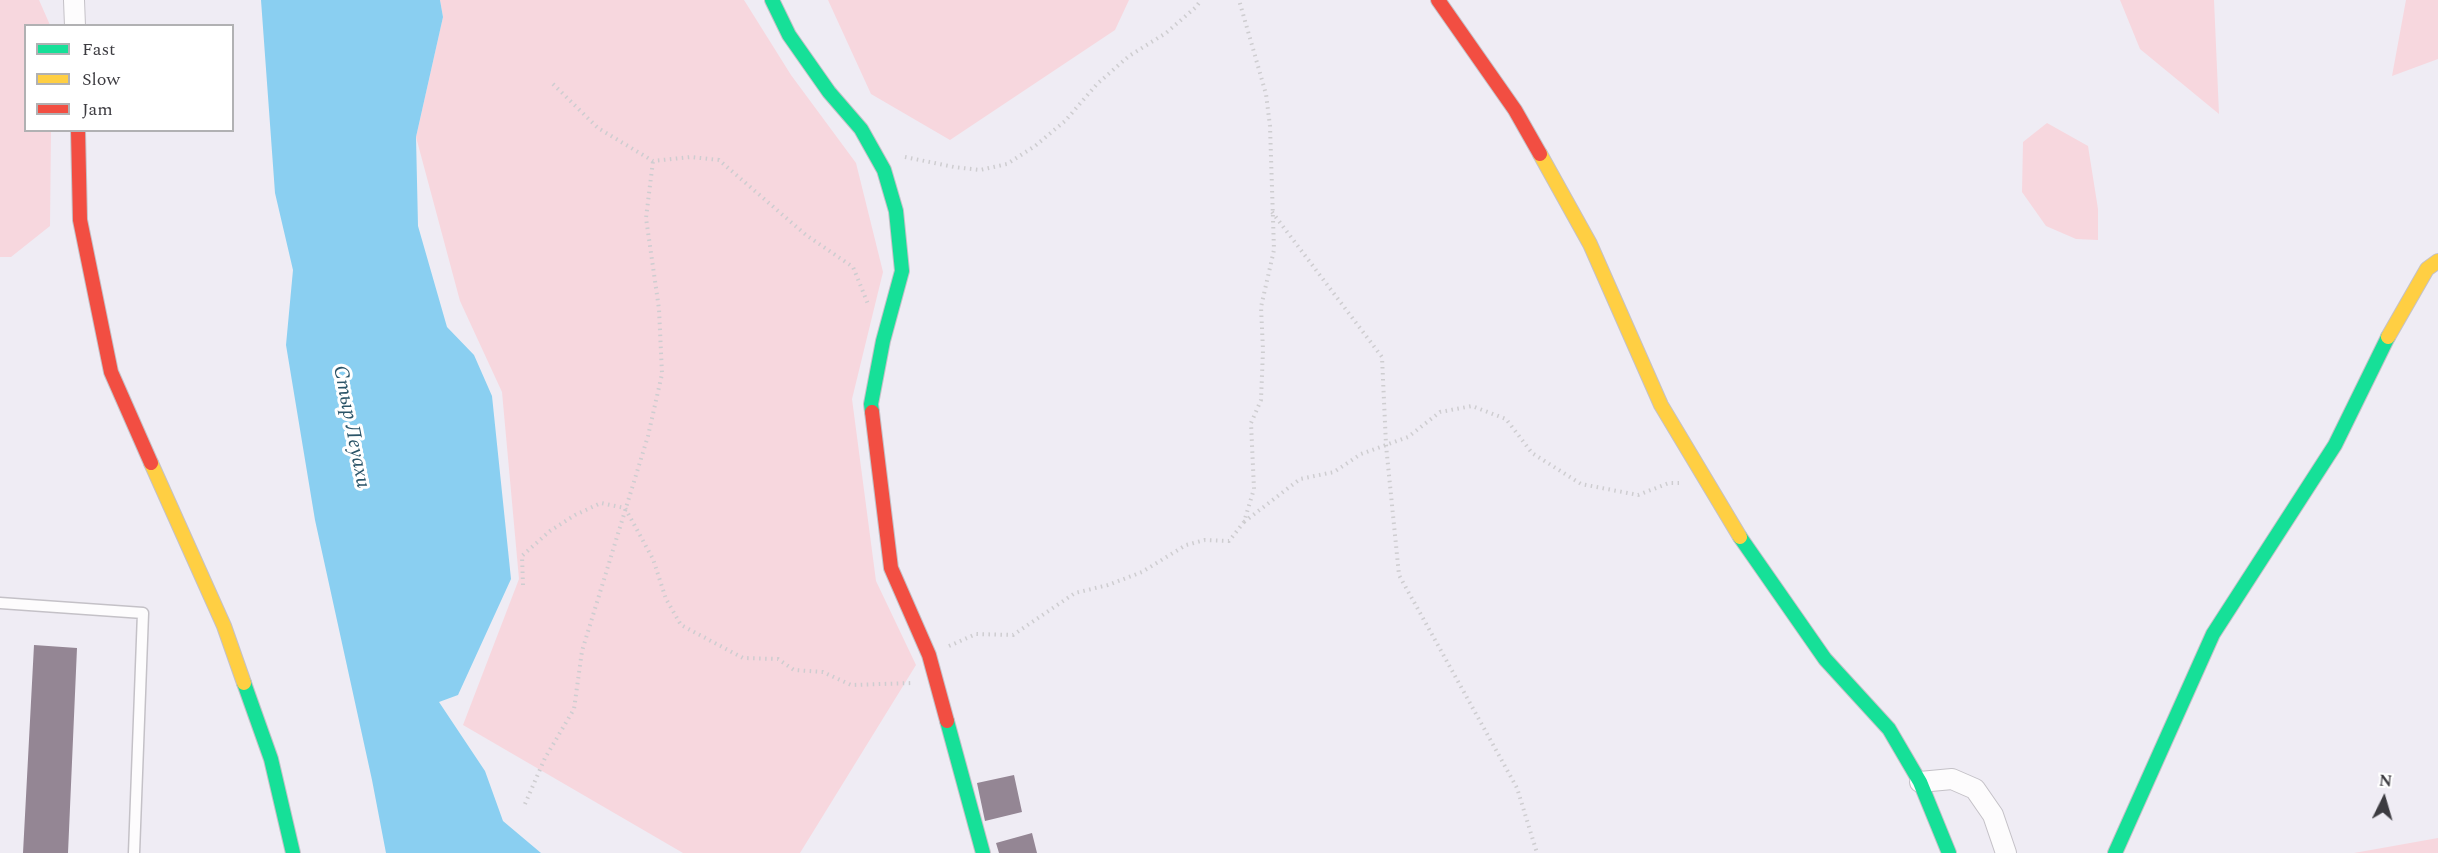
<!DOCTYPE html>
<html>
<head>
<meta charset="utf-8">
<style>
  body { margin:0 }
  #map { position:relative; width:2438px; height:853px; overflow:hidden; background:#efecf4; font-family:Spectral,serif }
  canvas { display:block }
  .legend { position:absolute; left:24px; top:24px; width:210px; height:108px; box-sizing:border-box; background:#fff; border:2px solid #b1b1b3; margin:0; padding:8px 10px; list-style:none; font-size:18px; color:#3c3b40 }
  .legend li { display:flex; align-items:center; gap:12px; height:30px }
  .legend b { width:30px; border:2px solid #b1b1b3 }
  .north { position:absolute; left:2354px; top:769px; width:60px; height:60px; -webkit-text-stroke:4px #fff; paint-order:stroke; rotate:5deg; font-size:16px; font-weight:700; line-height:24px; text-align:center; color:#3c3b40 }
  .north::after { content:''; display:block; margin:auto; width:21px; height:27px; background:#3c3b40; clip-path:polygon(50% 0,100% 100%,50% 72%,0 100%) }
</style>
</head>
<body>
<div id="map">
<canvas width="2438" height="853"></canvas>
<ul class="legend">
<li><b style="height:8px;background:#16e098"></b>Fast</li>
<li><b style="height:8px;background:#ffcf43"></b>Slow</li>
<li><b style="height:8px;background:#f24e42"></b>Jam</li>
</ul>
<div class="north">N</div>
</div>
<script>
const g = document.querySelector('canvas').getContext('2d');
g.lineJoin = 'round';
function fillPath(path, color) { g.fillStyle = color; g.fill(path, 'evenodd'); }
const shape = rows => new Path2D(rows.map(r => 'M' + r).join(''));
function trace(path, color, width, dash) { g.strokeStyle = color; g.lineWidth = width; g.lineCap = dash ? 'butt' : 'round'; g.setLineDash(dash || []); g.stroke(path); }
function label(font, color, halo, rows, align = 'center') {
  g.font = font + ' Spectral,serif'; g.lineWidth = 6; g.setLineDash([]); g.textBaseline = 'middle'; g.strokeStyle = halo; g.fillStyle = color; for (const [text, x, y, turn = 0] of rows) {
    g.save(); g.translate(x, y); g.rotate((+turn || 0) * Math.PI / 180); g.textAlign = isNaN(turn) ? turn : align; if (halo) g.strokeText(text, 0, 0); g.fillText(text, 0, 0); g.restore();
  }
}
const green = shape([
  [0,0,39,0,50,25,26,26,26,130,51,131,50,226,11,257,0,257],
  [440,0,744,0,791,75,856,163,883,272,852,399,876,581,916,665,800,853,683,853,463,725,519,579,502,392,460,301,416,137,443,17],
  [828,0,1129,0,1115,30,950,140,871,94],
  [2120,0,2214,0,2219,114,2140,49],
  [2406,0,2438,0,2438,59,2392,76],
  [2047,123,2088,146,2098,209,2098,240,2076,239,2046,226,2022,192,2023,142],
  [2438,838,2438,853,2354,853]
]);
const water = shape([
  [261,0,440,0,443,17,416,137,418,226,447,327,474,355,492,396,511,579,458,695,439,702,485,771,503,821,541,853,386,853,372,780,315,520,286,345,293,270,275,193]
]);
const building = shape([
  [34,645,77,648,68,853,23,853],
  [1014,775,1022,812,985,821,977,783],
  [1032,833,1037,853,999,853,996,843]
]);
const path = shape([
  [553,84,598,128,653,161,691,157,719,160,806,235,853,267,868,304],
  [905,157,954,167,980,170,1007,164,1035,146,1065,121,1097,84,1129,56,1166,33,1196,7,1201,0],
  [1272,212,1382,357,1386,445,1399,575,1517,788,1537,853],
  [1244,522,1300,479,1334,472,1361,454,1408,437,1440,412,1472,406,1506,419,1532,453,1581,484,1638,495,1669,483,1679,483],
  [523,585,522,556,550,531,575,515,601,503,625,508,653,559,666,599,681,625,743,658,778,659,794,670,823,672,851,685,913,683],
  [949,646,976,634,1013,635,1075,593,1108,585,1142,572,1186,545,1205,540,1229,541,1244,522,1254,489,1251,423,1261,400,1263,350,1261,307,1274,250,1270,126,1266,94,1239,0],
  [525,804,545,758,574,709,582,651,648,436,662,374,659,309,646,218,653,161]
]);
const lane = shape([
  [0,603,143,613,134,853]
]);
const street = shape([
  [74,0,75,26],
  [1920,782,1952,779,1975,789,1993,815,2006,853]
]);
const fast = shape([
  [772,0,789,35,829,92,861,129,884,170,896,211,902,271,883,341,871,404,872,412],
  [1740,537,1825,659,1889,729,1920,782,1949,853],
  [244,683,271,759,293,853],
  [947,721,983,853],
  [2115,853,2213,634,2335,445,2388,337]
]);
const slow = shape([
  [1540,154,1590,244,1661,405,1740,537],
  [2388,337,2427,269,2438,261],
  [151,463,224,626,244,683]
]);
const jam = shape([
  [1438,0,1515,110,1540,154],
  [78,130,80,220,111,372,151,463],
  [872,412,891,568,929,655,947,721]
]);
const waterNames = [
  ["Стыр Леуахи",350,427,79]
];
fillPath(green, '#f7d7de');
fillPath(water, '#8acff1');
fillPath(building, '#948694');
trace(lane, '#c4c1c7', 13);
trace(street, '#c4c1c7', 22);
trace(fast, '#c4c1c7', 16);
trace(slow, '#c4c1c7', 16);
trace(jam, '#c4c1c7', 16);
trace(path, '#cecdd0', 4, [1.5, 4.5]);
trace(lane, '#fdfcfd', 10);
trace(street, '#fdfcfd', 20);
trace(fast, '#16e098', 14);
trace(slow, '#ffcf43', 14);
trace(jam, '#f24e42', 14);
label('italic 21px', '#2a5468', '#fff', waterNames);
</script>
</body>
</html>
